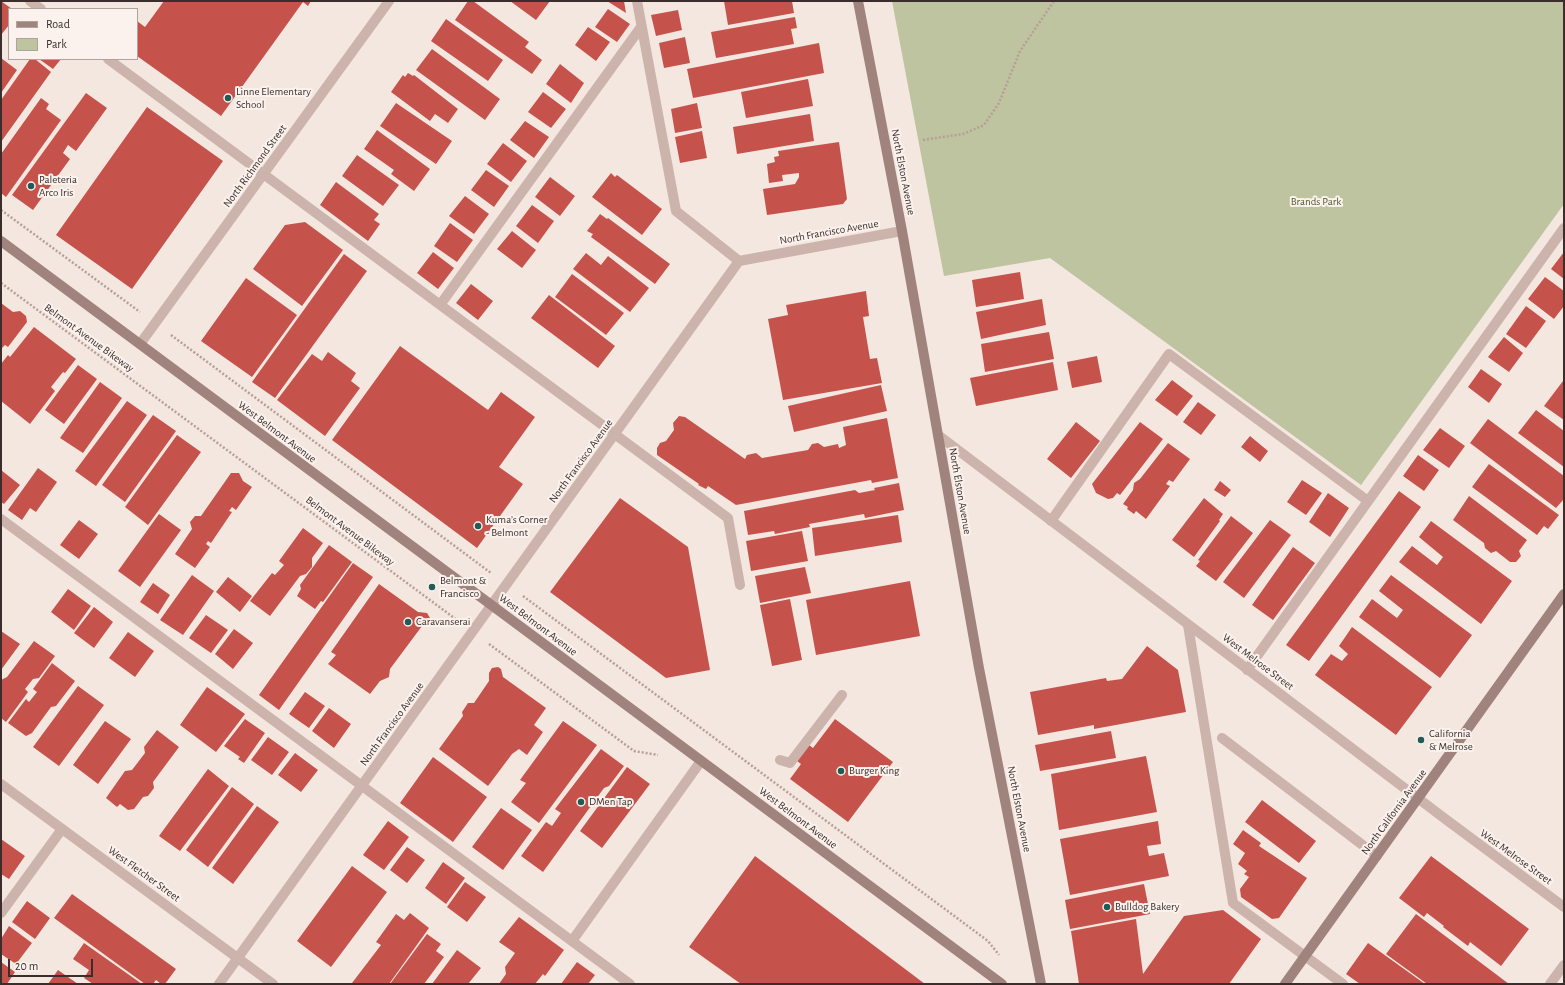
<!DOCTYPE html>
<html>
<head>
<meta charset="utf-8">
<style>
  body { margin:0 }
  #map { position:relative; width:1565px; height:985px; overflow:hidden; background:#f3e7e0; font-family:"Alegreya Sans",sans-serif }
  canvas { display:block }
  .frame { position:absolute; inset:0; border:2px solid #3a2d2b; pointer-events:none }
  .legend { position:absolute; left:8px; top:8px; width:130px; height:52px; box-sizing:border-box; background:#fbf2ed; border:1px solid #aea39f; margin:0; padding:5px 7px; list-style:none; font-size:12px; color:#3a2d2b }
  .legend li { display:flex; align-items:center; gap:8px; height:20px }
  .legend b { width:20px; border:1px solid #aea39f }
  .scale { position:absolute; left:8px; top:959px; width:85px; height:18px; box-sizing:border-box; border:2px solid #3a2d2b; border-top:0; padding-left:5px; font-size:12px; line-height:14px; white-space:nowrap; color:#3a2d2b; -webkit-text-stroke:3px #fbf2ed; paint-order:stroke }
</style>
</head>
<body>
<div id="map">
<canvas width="1565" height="985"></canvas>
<div class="frame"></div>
<ul class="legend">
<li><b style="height:5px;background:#a0837d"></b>Road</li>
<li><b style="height:11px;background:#bec3a0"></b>Park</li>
</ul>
<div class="scale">20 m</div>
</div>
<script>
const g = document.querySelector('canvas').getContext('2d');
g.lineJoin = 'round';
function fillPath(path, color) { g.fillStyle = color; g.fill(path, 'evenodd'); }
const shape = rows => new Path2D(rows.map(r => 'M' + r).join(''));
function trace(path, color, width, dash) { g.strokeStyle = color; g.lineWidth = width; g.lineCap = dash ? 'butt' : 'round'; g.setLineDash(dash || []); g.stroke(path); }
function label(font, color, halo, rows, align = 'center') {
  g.font = font + ' "Alegreya Sans",sans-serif'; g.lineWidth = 4; g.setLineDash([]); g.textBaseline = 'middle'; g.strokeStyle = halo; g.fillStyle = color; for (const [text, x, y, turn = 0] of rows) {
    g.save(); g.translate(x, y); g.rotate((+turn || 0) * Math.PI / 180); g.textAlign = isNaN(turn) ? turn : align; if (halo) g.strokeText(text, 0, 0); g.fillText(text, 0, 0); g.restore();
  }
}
const green = shape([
  [892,1,1564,1,1564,204,1361,485,1050,258,944,276]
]);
const building = shape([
  [1,1,12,9,9,9,9,25,1,35],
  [164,1,311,1,308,6,303,2,221,116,137,56,137,21,145,27],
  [468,1,473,1,529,42,525,47,542,60,532,74,455,20],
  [510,1,550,1,536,20],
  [607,1,624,1,626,13],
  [724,1,792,1,794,13,728,25],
  [608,9,630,24,617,42,595,27],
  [678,10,682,30,656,36,651,15],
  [795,17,797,28,791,29,794,44,716,58,711,32],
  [446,19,503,60,488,81,431,41],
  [588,27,610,42,596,61,575,45],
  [685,37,690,63,664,68,659,43],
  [819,43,824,73,693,98,687,69],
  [432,49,500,99,485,120,416,70],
  [1,58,17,70,1,93],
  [30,59,35,59,51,72,1,142,1,100],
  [39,59,61,59,53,69],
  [560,64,584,83,571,103,546,84],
  [408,73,413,76,414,75,458,109,448,123,435,114,430,121,391,92,403,75,405,77],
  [808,79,813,106,746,118,741,92],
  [543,92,566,109,551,128,528,112],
  [86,93,107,108,76,151,68,145,63,153,70,159,33,210,12,195],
  [41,98,49,104,46,109,61,120,6,197,1,193,1,154],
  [396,103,452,141,436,164,380,126],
  [697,103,702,128,675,133,671,109],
  [147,107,223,161,132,289,56,235],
  [810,114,814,141,737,154,733,127],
  [525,121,549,137,534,158,510,140],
  [377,130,430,169,414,191,391,174,394,170,364,149],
  [702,131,707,158,680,163,675,137],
  [839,142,847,199,843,204,767,215,763,189,795,184,799,177,799,173,782,175,783,181,769,183,767,164,775,162,774,157,779,156,778,151],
  [503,143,527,161,511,182,487,164],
  [357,155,399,185,383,206,342,176],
  [486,170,509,186,494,207,471,190],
  [611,173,615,177,617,175,662,209,642,235,592,197],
  [550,177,575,196,560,216,535,197],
  [336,182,379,214,374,220,380,224,368,241,320,205],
  [465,196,489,214,474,234,449,216],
  [532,205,554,221,538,243,516,226],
  [600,214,607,219,608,218,670,264,655,284,591,237,593,234,587,231],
  [305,222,343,250,302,306,253,269,285,225],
  [450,223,473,240,457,262,434,246],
  [512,231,536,250,522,268,497,249],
  [433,252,454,268,438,289,417,273],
  [1564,252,1564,279,1551,269],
  [586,253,601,265,608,256,649,288,630,312,573,269],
  [344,254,367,271,275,398,252,382],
  [1020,272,1024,299,976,307,972,280],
  [572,274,624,313,606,335,555,297],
  [1545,277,1564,291,1564,306,1554,319,1528,299],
  [246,278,297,315,252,377,201,341],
  [471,284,493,301,478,320,456,303],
  [866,291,869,316,863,317,870,359,877,358,882,383,783,400,768,319,788,315,786,305],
  [549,295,615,346,598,368,531,318],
  [1042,299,1046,325,981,339,976,312],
  [1,303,13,312,20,311,26,316,27,322,8,347,5,345,1,349],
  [1526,306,1546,321,1526,348,1506,334],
  [34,327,76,359,65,373,63,372,51,387,55,391,30,424,1,401,1,364,8,355,10,357],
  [1049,332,1054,359,985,372,981,344],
  [1504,337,1523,353,1509,372,1488,357],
  [400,346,488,410,501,392,535,417,499,467,523,484,477,548,332,440],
  [328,352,356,373,351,381,360,388,325,436,277,400,312,354,322,361],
  [1097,356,1102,382,1072,388,1067,362],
  [1053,362,1058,390,976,406,970,378],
  [78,365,97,379,64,424,45,410],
  [1481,369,1502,384,1489,403,1468,387],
  [1172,380,1193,396,1177,416,1155,400],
  [1563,381,1564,382,1564,420,1544,406],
  [100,382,122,398,83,453,60,438],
  [881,385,887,411,794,432,788,406],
  [127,401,147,415,96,486,75,471],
  [1198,402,1216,415,1201,435,1183,422],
  [1536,410,1564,431,1564,467,1518,433],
  [153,415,176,431,125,502,102,485],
  [679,416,685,417,745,459,747,455,756,453,762,458,808,450,812,444,818,443,824,447,838,444,839,448,846,445,843,427,887,418,898,478,872,483,871,480,736,505,708,486,706,489,698,485,699,484,657,455,657,448,660,443,666,441,674,430,673,423],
  [1488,419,1564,476,1564,499,1556,508,1470,443],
  [1076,422,1100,441,1071,478,1047,459],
  [1140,422,1163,439,1120,495,1117,493,1113,498,1108,499,1096,493,1092,484],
  [1440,428,1465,446,1449,468,1423,450],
  [177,435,201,452,148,525,125,507],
  [1250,436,1268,451,1260,462,1241,447],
  [1168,443,1190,459,1173,482,1169,480,1166,484,1170,486,1146,519,1136,511,1134,514,1127,509,1128,507,1123,504,1133,490,1134,483,1140,479],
  [1418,455,1439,470,1424,491,1403,476],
  [1489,464,1559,515,1548,529,1544,526,1537,535,1472,487],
  [38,468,57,482,36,512,30,508,22,520,8,510],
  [1,470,20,485,4,504,1,502],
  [231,473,239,473,243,481,252,487,236,510,232,507,229,511,232,512,211,543,208,541,206,544,210,547,195,568,175,554,192,529,190,522,195,516,201,516],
  [1302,480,1322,493,1306,515,1287,502],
  [1220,481,1231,490,1225,497,1214,490],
  [899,483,904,510,865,518,864,514,809,524,810,527,775,534,774,531,748,535,744,511,855,490,859,493,875,490,874,488],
  [1399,491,1421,507,1309,661,1286,645],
  [1328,493,1349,508,1330,537,1309,522],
  [1469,496,1527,540,1519,551,1521,556,1516,562,1510,562,1496,551,1491,553,1485,548,1484,543,1453,520],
  [620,498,688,547,710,670,666,678,550,592],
  [1204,498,1223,514,1219,520,1220,521,1194,557,1172,540],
  [159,514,181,530,140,587,118,571],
  [898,515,902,542,815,556,812,528],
  [1231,516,1253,533,1216,581,1196,566,1200,561,1198,560],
  [79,520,98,534,79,559,60,545],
  [1270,520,1291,535,1244,598,1223,582],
  [1431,521,1512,581,1481,624,1399,562,1412,546,1437,565,1443,557,1419,537],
  [303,528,323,543,312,558,312,567,306,574,300,576,270,616,250,601,272,573,275,575,284,565,279,561],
  [802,531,808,561,751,571,746,541],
  [329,545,352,562,323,602,321,601,315,609,297,596,301,589,300,585],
  [1293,547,1315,563,1273,620,1252,605],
  [353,563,373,577,279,710,259,695],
  [805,567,811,593,760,603,755,576],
  [192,575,214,591,183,635,160,620],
  [1391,575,1472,635,1440,678,1359,617,1372,599,1397,618,1403,610,1379,591],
  [228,577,252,596,240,612,216,592],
  [910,581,920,636,816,655,806,600],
  [153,583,170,595,158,614,140,602],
  [379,584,418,612,427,613,430,618,428,623,422,626,390,669,389,677,380,681,370,694,328,664,336,655,331,652],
  [68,589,91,606,74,630,51,612],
  [790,599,802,660,772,666,760,605],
  [94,607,113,622,94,648,74,633],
  [206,615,228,630,211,653,189,638],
  [1352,627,1432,687,1396,735,1315,675,1331,654,1342,661,1348,654,1339,646],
  [234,629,253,643,233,669,215,654],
  [1,631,20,644,1,670],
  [128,632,154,651,135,677,109,658],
  [34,641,55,656,39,678,33,679,25,689,28,692,6,722,1,718,1,680,7,677],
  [1147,646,1178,670,1186,712,1094,729,1094,725,1038,735,1030,692,1106,678,1107,681,1122,679],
  [52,663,75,681,56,706,51,707,32,733,26,736,8,723,26,699,29,702,37,692,33,689],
  [498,667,501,669,503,677,546,708,534,725,543,732,527,755,519,749,512,754,488,786,439,749,463,716,462,712,468,703,474,703,489,681,489,673,492,668],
  [78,686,104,705,59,766,33,747],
  [207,687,245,714,216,752,180,725],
  [305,692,325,706,309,728,289,714],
  [329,708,351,724,334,748,312,731],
  [245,719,265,733,244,763,238,759,240,757,224,746],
  [835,719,893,762,848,822,790,779,801,764,797,761,809,745,813,748],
  [105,721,131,739,98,784,73,765],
  [563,721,597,745,539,823,511,802,526,783,520,780],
  [157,730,179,747,153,782,154,788,148,796,143,797,134,809,128,810,120,804,117,807,106,798,125,771,132,770,145,753,144,747],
  [1111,731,1116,758,1040,771,1035,745],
  [268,737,289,752,272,775,251,760],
  [601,749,624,766,609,786,604,788,543,872,521,856,546,822,552,826,561,813,555,809],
  [295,753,318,770,301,792,278,775],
  [1146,756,1157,812,1059,830,1051,774],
  [433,757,487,797,453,842,400,803],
  [627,767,650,784,602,848,580,831],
  [208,769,229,786,180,851,159,836],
  [232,787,254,804,208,867,186,850],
  [1262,800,1316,841,1299,863,1245,822],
  [257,806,279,822,233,884,212,868],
  [501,808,532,830,503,870,472,847],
  [388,821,409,837,384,870,363,855],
  [1158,821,1161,844,1147,846,1149,856,1164,853,1169,876,1070,895,1060,839],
  [1243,830,1261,843,1259,846,1307,878,1279,918,1272,919,1241,897,1240,889,1249,877,1244,874,1247,871,1238,864,1245,853,1233,844],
  [1,839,25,856,9,879,1,874],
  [407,847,425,860,407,883,390,870],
  [755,856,925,984,741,984,689,947],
  [1431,856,1529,929,1501,966,1470,942,1468,946,1443,927,1444,926,1427,913,1424,917,1399,898],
  [443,862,465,878,446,904,425,888],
  [352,866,387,892,331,967,297,941],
  [465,882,486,897,467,922,447,907],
  [1144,884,1150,914,1070,929,1065,900],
  [72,894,176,969,165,984,161,984,156,980,153,984,145,984,54,918],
  [27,901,50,918,35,939,12,922],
  [1223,910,1261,939,1229,984,1079,984,1071,931,1136,919,1143,974,1184,916],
  [410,913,429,928,389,984,352,983,381,945,376,942,396,914,404,920],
  [1416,914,1509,984,1427,984,1386,954],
  [519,917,564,950,545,976,543,974,535,984,499,984,506,974,505,967,515,953,499,942],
  [9,926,32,943,16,964,1,954,1,939],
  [427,934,441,944,436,951,444,957,424,984,390,984],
  [84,943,142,984,93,984,84,978,89,970,73,959],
  [1368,943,1386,956,1425,984,1360,984,1346,974],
  [457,950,481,968,468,984,432,984],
  [1,962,15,972,7,984,1,984],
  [577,962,595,975,588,984,561,984],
  [58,970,78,984,48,984]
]);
const path = shape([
  [923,140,963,134,984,125,999,103,1020,51,1054,1],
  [1,210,140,312],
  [1,283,457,620],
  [171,335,491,573],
  [523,596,988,941,999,955],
  [489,644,634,751,658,755]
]);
const lane = shape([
  [30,1,41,9],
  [637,1,676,211,739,261],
  [108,59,728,518,740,585],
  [440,305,641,27],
  [1,519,630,984],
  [1051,521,1169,354,1368,501],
  [1188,625,1233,903,1343,984],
  [1247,670,1564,228],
  [1222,738,1377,856],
  [780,760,790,763,842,695],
  [1,913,62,829],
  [572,941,701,761],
  [1550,984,1564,965]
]);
const street = shape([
  [140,344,389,1],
  [938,435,1448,821,1564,907],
  [1,784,273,984],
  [219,984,739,261,902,231]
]);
const secondary = shape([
  [858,1,902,231,979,668,1041,984],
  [1,241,1002,984],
  [1285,984,1564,594]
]);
const markers = [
  [228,98,4,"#205c55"],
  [31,186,4,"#205c55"],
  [478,526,4,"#205c55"],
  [432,587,4,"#205c55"],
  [408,622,4,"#205c55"],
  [1421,740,4,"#205c55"],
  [841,771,4,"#205c55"],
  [581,802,4,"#205c55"],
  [1107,907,4,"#205c55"]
];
const poiNames = [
  ["Linne Elementary",236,92],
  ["School",236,105],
  ["Paleteria",39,180],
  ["Arco Iris",39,193],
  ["Kuma’s Corner",486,520],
  ["- Belmont",486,533],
  ["Belmont &",440,581],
  ["Francisco",440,594],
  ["Caravanserai",416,622],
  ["California",1429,734],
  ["& Melrose",1429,747],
  ["Burger King",849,771],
  ["DMen Tap",589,802],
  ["Bulldog Bakery",1115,907]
];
const streetNames = [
  ["North Richmond Street",255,166,-54],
  ["North Elston Avenue",903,172,79],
  ["North Francisco Avenue",829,232,-10],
  ["Belmont Avenue Bikeway",89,338,36],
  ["West Belmont Avenue",277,432,37],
  ["North Francisco Avenue",581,461,-54],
  ["North Elston Avenue",960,491,80],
  ["Belmont Avenue Bikeway",350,531,37],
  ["West Belmont Avenue",538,625,37],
  ["West Melrose Street",1258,662,37],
  ["North Francisco Avenue",392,724,-54],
  ["North Elston Avenue",1019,809,79],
  ["North California Avenue",1394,812,-54],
  ["West Belmont Avenue",798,818,37],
  ["West Melrose Street",1516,857,36],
  ["West Fletcher Street",144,874,36]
];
const parkNames = [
  ["Brands Park",1316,202]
];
fillPath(green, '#bec3a0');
fillPath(building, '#c6524c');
trace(path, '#b89e96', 2.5, [2, 2]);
trace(lane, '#ccb4ac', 10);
trace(street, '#ccb4ac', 10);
trace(secondary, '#a0837d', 10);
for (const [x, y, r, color] of markers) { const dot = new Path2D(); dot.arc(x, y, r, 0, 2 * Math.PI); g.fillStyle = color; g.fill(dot); trace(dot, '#fbf2ed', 1.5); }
label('11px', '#3a2d2b', '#fbf2ed', poiNames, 'left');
label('11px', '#3a2d2b', '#fbf2ed', streetNames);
label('11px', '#51592e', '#fbf2ed', parkNames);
</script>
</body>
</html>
